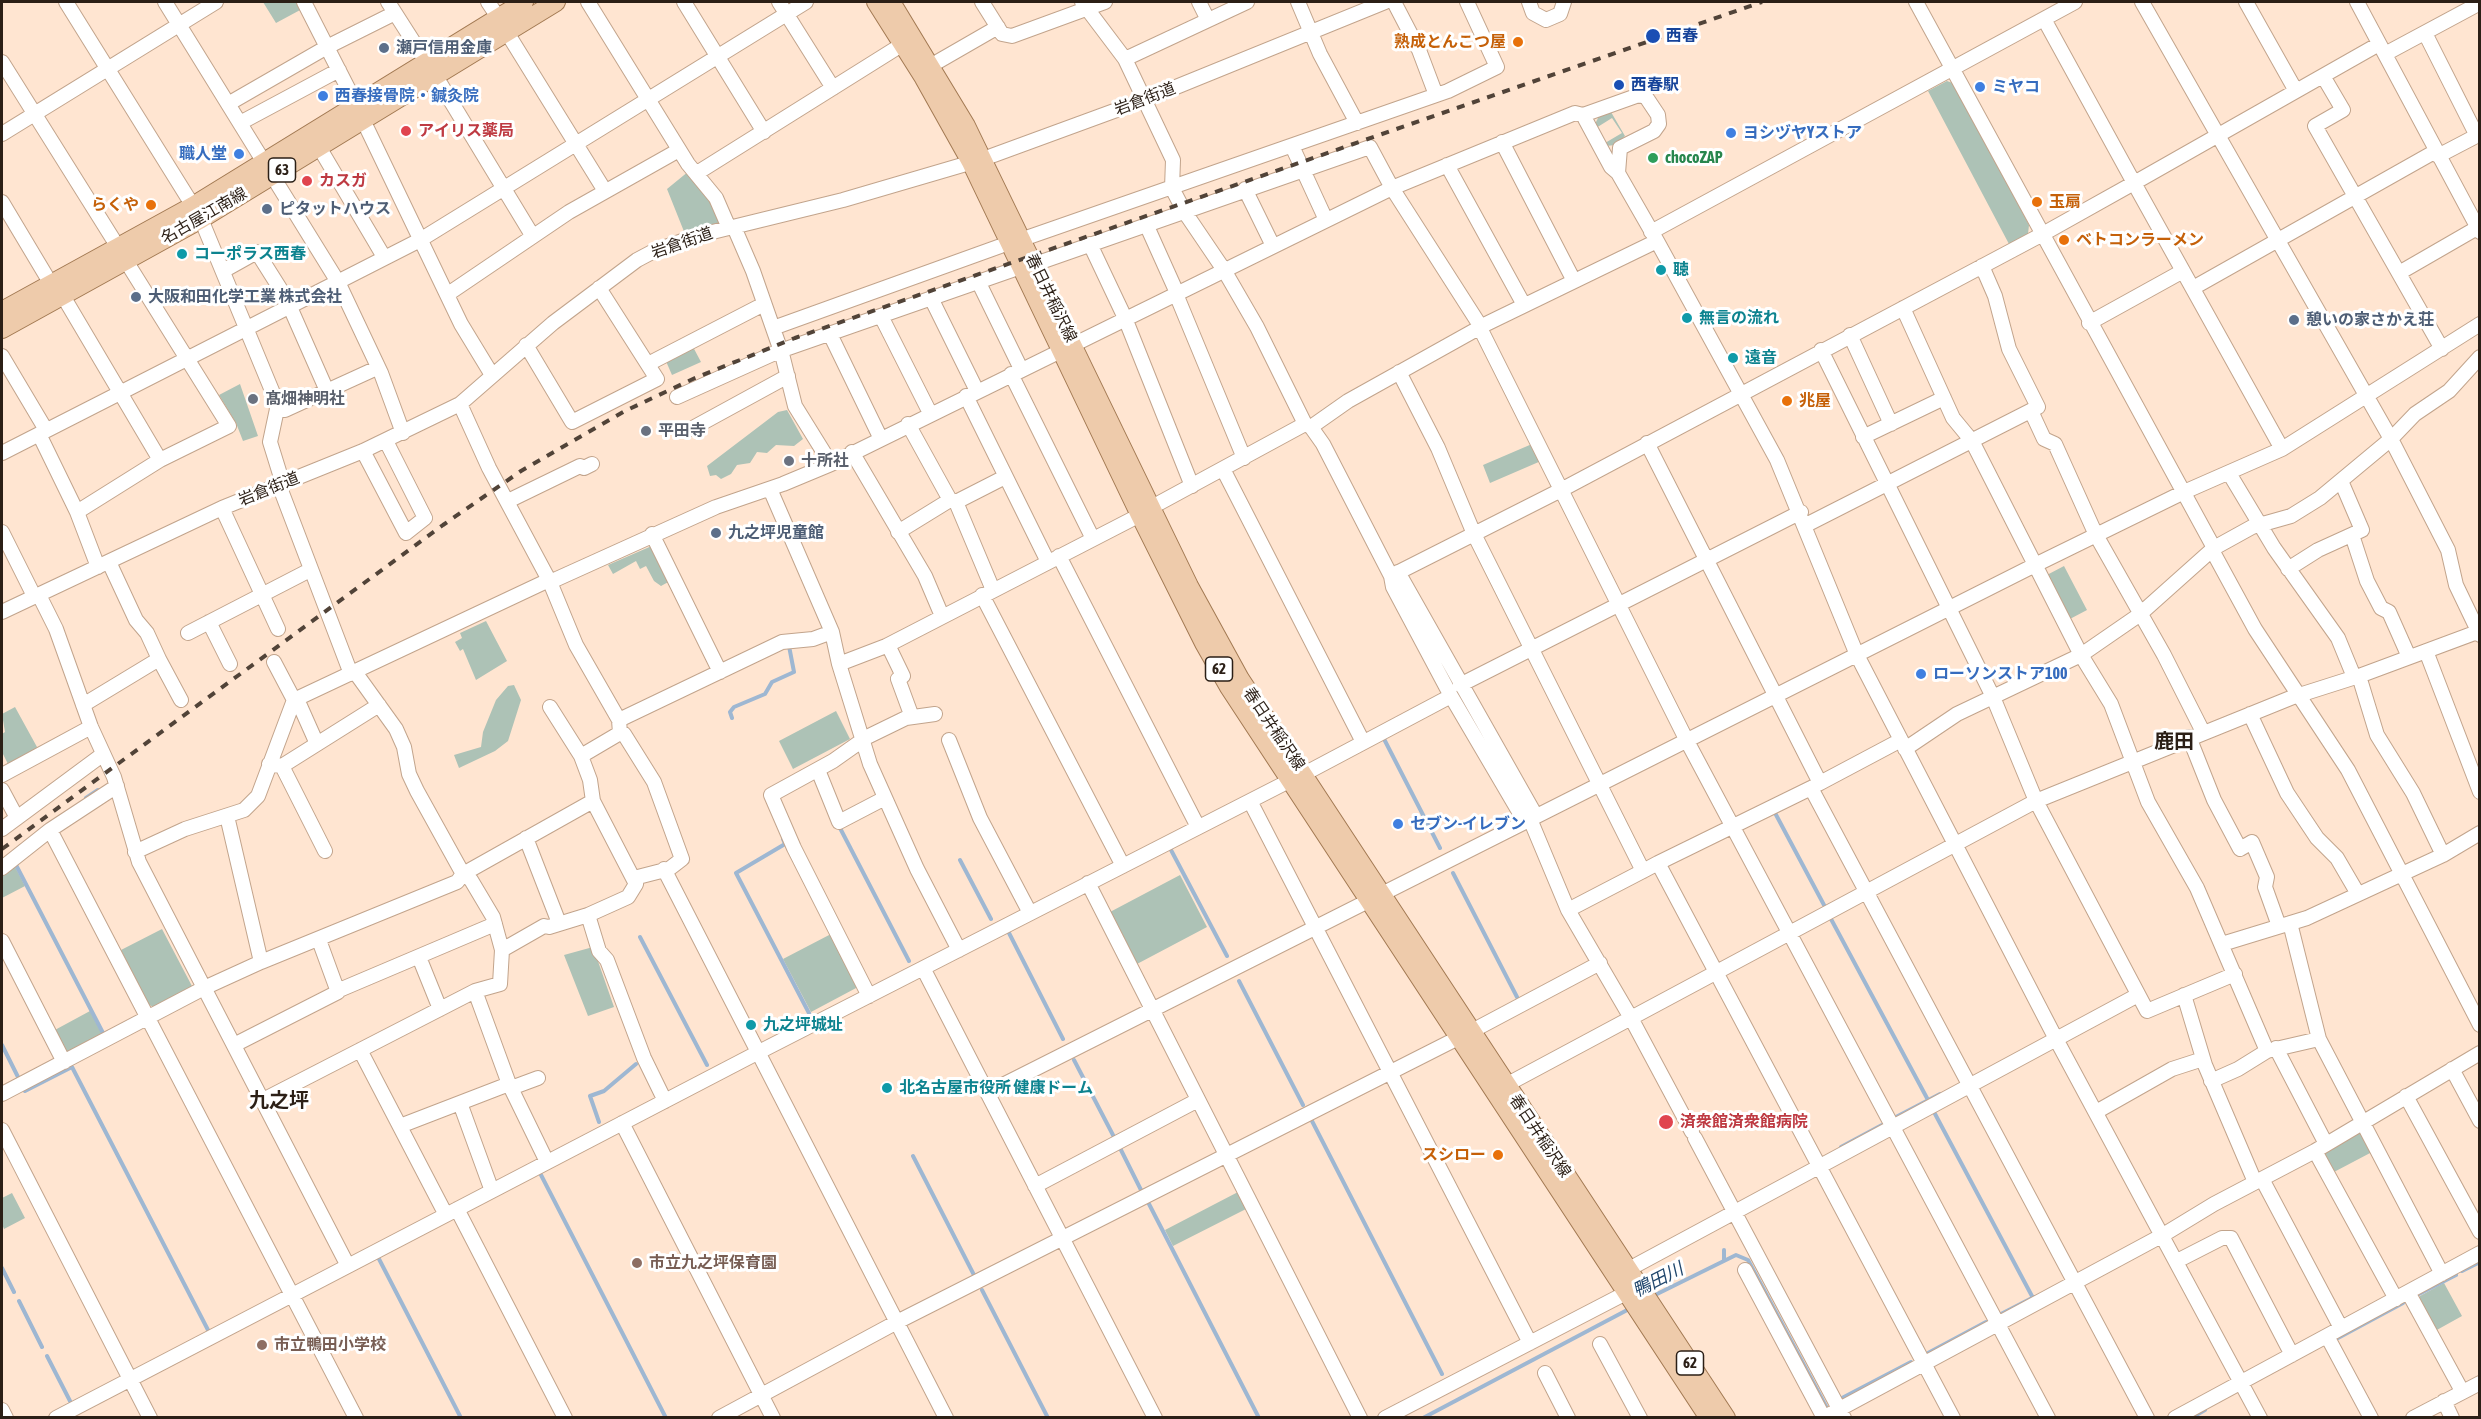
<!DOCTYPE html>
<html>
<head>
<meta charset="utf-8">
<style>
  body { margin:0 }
  #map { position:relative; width:2481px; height:1419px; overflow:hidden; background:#ffe5d1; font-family:"Asap Condensed",sans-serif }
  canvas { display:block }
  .frame { position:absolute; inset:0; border:3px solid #2b1f16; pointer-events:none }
</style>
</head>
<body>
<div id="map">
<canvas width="2481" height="1419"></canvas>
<div class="frame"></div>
</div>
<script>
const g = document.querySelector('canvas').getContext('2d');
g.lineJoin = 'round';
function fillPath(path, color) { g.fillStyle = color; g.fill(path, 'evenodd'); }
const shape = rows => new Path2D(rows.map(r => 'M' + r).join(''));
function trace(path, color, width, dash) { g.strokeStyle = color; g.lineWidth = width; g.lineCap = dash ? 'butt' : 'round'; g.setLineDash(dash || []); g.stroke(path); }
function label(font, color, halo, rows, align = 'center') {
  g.font = font + ' "Asap Condensed","Noto Sans JP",sans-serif'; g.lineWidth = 6; g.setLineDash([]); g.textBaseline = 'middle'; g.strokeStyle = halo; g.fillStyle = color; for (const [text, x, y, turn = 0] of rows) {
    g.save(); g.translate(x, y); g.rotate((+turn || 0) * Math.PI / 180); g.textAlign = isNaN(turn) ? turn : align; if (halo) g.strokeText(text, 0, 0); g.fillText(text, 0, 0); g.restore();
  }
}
const green = shape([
  [263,2,298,2,302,9,276,23],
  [1947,81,1955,84,2029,225,2028,234,2009,244,1928,91],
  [1611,112,1625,136,1615,145,1606,146,1595,131,1595,124,1599,116],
  [1612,118,1622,133,1605,143,1596,128],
  [689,171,714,200,721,225,685,234,667,189],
  [692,345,701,362,672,375,665,359],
  [240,384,258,436,243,441,236,423,219,395],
  [787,410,803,439,794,446,776,445,767,453,757,452,750,463,737,465,731,474,721,479,716,475,710,476,707,466,778,412],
  [1532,444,1541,461,1490,483,1483,465],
  [654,545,672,580,661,586,654,581,646,566,640,569,636,561,613,574,608,565],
  [2064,566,2087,610,2068,620,2045,576],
  [486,621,507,661,476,680,463,649,460,651,455,642,462,638,460,633],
  [514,685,521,700,508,741,495,751,459,768,454,755,481,747,483,732,496,700,508,686],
  [15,707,37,747,36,751,9,766,2,752,2,734,5,732,2,714],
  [836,711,850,739,793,769,779,741],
  [13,863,25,886,2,898,2,871],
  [1180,875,1207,927,1137,964,1110,912],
  [162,929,193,988,154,1007,149,1005,121,950],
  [831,934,858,987,811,1012,783,959],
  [593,947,614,1007,588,1016,564,955],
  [90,1011,102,1034,69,1051,63,1051,53,1031],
  [2357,1131,2361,1132,2372,1152,2334,1172,2325,1154,2326,1150],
  [1238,1192,1246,1209,1173,1246,1165,1230],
  [12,1193,25,1218,4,1229,2,1224,2,1198],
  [2444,1283,2462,1316,2435,1331,2419,1300,2420,1296]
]);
const stream = shape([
  [732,718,730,712,734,707,765,694,772,682,794,672,789,646],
  [1482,735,1496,760],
  [1383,737,1440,848],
  [86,798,98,790],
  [1774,811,1824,905],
  [840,828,909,961],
  [783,839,785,844,736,873,811,1017],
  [1171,850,1227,956],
  [960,860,991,919],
  [15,863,103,1033],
  [1453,873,1517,997],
  [1831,919,1928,1100],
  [1009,933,1063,1039],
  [640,937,707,1065],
  [1239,981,1303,1105],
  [2,1045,18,1077],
  [1074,1060,1114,1137],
  [25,1091,72,1067,208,1330],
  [1934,1112,2033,1298],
  [1896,1117,1940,1094],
  [1312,1121,1442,1374],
  [599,1122,590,1096,604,1091,636,1064],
  [1119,1146,1141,1190],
  [1841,1147,1882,1125],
  [913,1156,975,1277],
  [540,1173,666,1418],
  [1149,1204,1259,1418],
  [1724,1250,1724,1260],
  [379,1259,461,1418],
  [2,1268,14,1292],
  [2462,1271,2480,1262],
  [982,1290,1048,1418],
  [2417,1295,2456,1275],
  [1653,1296,1736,1255,1748,1260,1829,1412],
  [19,1301,42,1347],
  [2001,1314,2034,1297],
  [2338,1338,2403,1303],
  [1928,1353,1986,1322],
  [47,1356,70,1401],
  [1842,1398,1911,1362],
  [1423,1418,1631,1308],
  [2191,1418,2205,1410]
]);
const minor = shape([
  [66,2,193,206],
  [165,2,338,282,381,373,403,433],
  [304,2,357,106],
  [388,2,427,63],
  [488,2,498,17],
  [588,2,688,164,716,198,729,228],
  [684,2,764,132],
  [779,2,833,88],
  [982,2,1002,34,1012,36,1105,2],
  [1082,2,1125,59,1173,160,1172,188,1184,211,1224,270,1257,327,1305,424,1311,427,1323,444,1391,576,1393,587,1451,696,1525,822],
  [1199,2,1208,20],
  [1298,2,1320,54,1357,123],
  [1394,2,1419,50,1436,95],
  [1529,2,1533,13,1546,20,1560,14,1564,2],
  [1916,2,2214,548],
  [2142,2,2391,439,2448,550,2456,585,2480,635],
  [2246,2,2296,91],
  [2357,2,2480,232],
  [2044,19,2134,183,2379,44],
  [506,31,605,191],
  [2425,33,2477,136],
  [2385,54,2480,3],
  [1125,59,1247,2],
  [2,62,118,247],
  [932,65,998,27],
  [435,75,532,235],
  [2323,76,2343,110,2315,126,2442,349],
  [228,104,327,47,395,13],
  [1583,115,1611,167,1618,173,1657,241,1777,460,1857,655,2056,1039,2260,1418],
  [363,120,461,324,492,375],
  [240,123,339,70],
  [2,134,216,2],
  [1502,142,1574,281],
  [1292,146,1326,220],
  [319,147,384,257],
  [2438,156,2480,134],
  [1447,165,1524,305],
  [697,173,903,44],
  [1245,189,1273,246],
  [2,202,51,284],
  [201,219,275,398,277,409,270,442,283,484],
  [1146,224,1177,293],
  [734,227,753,271,782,354,795,406,831,464],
  [1651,232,2075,2],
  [1023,239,1448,91,1497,67,1467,2],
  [1090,244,1125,318,1192,486],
  [1035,264,1370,147,1392,188,1481,327],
  [223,271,257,252,286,298,327,391],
  [2399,273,2477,228],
  [978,281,1021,369],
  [2193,288,2436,151],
  [448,294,569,212,679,150],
  [1176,294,1244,458],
  [63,296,160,460],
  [931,298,977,391],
  [1903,308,1953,418,1972,441,2081,655,2111,704,2148,802,2197,888,2267,1051],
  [881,316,930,413],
  [2089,323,2183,271],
  [773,328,1009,243],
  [1480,328,1687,741,2048,1418],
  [830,334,880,437],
  [1850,335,1891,424],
  [526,345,572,422,657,379,599,288],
  [1821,350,1993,697,2036,801,2147,1011,2235,974],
  [2,356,46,430],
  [648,364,764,304],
  [1399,372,1438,448,1474,534,1643,871,1658,863,1953,1418],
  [1011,374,1093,539],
  [966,396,1048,562],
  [677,397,777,352,1021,267],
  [460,404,489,468,550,582,576,645,619,720,620,733,581,756],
  [277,409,285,410,377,368],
  [2031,411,2044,439,2055,444,2096,535,2164,655,2203,732],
  [908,424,950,500,956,502,993,590],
  [1311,427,1348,401,1486,324,1657,241],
  [691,429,788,376],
  [39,434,77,512,98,567],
  [1863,437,1944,398],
  [1647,443,1820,783,1811,788,2147,1418],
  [363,451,406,533,425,518,386,441],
  [852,452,925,576,942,616],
  [2,453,420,240,806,2],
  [1223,469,1363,742],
  [2229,473,2274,548,2338,638,2354,677],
  [279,485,351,674],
  [770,489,832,632,839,664,870,764,917,869,959,950],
  [508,501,580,466,584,468,592,464],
  [956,502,1005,477],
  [1152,507,1305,424],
  [222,508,278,629],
  [77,512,160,460,229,426,126,261],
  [1806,525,2038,407,2009,349,1995,296,1982,266],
  [2,532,32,592,41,599,56,629,91,727,114,777,139,862,348,1266],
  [898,532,950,500],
  [652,534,720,672],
  [2352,535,2367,581,2381,608,2389,612,2409,657],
  [2212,550,2255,629,2348,770,2480,1025],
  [1059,556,1198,827],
  [2288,569,2318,550,2362,530,2341,481],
  [1398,572,1536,816],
  [1391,576,1561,490,2041,235,2134,183,2282,449],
  [550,582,716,507,783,484,831,464,1392,188,1575,113,1583,115,1639,95,1646,97,1658,115,1659,124,1654,131,1620,148,1618,173],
  [982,595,1123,866],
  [2,612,222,508,363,451,460,404,553,323,637,260,654,251,696,236,843,200,983,159,1144,100,1385,2],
  [209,622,230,664],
  [188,633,310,570],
  [888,645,903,676,898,679,912,717],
  [2426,651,2480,792],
  [159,659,181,700],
  [274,662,294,700],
  [839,664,886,646,1140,515],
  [2359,676,2377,735,2413,793,2443,855],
  [1460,685,1801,512],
  [297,699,317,744],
  [83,705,159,659,147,633,136,620,109,562],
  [2250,714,2287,793,2317,838,2337,858,2358,894],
  [619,720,782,642,813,639,832,632],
  [620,733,624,734,654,782,682,859,669,869,634,878],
  [2189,737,2214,800,2240,849,2252,842,2267,877,2265,887,2279,926],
  [949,740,980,818,1030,913],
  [1905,749,1957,714,2081,655,2139,615,2214,548,2252,527,2291,516,2320,498,2391,439,2415,414,2449,391,2480,357],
  [269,764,282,766,379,705],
  [282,766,325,851],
  [818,770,839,822,885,798],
  [1304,774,1451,696],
  [2,775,91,727],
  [1820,783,1901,740],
  [2,790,17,818],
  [1250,801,1530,1343],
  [227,816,261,962],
  [1530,819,1568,910,1631,1018,1692,1132],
  [2,829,102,755],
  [50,830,356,1418],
  [526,838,559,923],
  [135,852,185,829,244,810,258,796,294,700,549,580],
  [1658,863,1811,788],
  [2,868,50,830,117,786],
  [664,869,946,1418],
  [1088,883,1360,1418],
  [1568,910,1643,871],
  [588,915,599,951,607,960,644,1058,665,1101],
  [2290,923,2319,1039,2442,1274],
  [2,941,64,1062],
  [2222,944,2307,918,2443,855,2480,833],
  [502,950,544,926,549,927,588,915,628,897,636,884,593,801,590,780,581,756,550,707],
  [419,957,440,1009],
  [923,968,1155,1418],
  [337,991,495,924],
  [475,991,509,1084,547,1162],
  [2184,995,2205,1065,2255,1182],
  [869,996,794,848,771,795,833,761,867,737,906,718,935,714],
  [1472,1031,1600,963],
  [234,1045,338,992,319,940],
  [2276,1048,2326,1144],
  [360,1050,446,1215],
  [2452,1069,2480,1121],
  [2211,1081,2238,1069,2267,1051,2319,1039],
  [1506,1085,2036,801,2293,697,2359,676,2480,631],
  [511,1088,538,1078],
  [987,1093,2035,565,2184,492,2282,449,2480,324],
  [2,1094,204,988,261,962,457,882,463,874,593,801],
  [2406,1096,2480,1232],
  [263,1100,475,991,500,984,502,950,493,917,471,880,463,874,417,791,409,774,404,747,396,729,355,672],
  [460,1103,492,1191],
  [2096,1112,2172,1069,2203,1059],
  [622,1123,773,1418],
  [400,1126,509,1084],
  [2,1130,150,1418],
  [1695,1138,1844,1418],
  [2315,1151,2396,1299],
  [2262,1179,2341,1328],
  [1035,1186,1198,1100],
  [457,1209,565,1418],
  [2177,1261,2222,1238,2231,1238,2292,1355],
  [1629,1269,2138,995],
  [1745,1270,1824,1418],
  [2408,1292,2462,1391],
  [2327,1336,2371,1418],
  [1600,1344,1640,1418],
  [1545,1373,1568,1418],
  [2444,1401,2452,1418],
  [2,1410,6,1418],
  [56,1418,757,1053,1289,781],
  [719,1418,897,1322,1458,1038],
  [1385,1418,1626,1293],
  [1823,1418,2163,1235,2214,1204,2315,1151,2480,1053],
  [2175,1418,2480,1253],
  [2413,1418,2480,1383]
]);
const major = shape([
  [876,2,924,78,971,162,1140,515,1204,643,1229,687,1709,1418],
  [891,2,966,126,1189,586,1240,679,1726,1418],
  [2,311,193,206,524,2],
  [2,329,201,219,556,2]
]);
const rail = shape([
  [2,849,443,525,521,471,625,411,695,378,795,338,1762,2]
]);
const markers = [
  [1653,36,8,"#1a4fb4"],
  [1518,42,6,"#e8710a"],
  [384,48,6,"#5c6f8a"],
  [1619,85,6,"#1a4fb4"],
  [1980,87,6,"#3f7fe0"],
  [323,96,6,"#3f7fe0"],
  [406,131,6,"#e0444e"],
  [1731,133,6,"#3f7fe0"],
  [239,154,6,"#3f7fe0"],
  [1653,158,6,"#2e9e5b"],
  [307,181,6,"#e0444e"],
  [2037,202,6,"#e8710a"],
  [151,205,6,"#e8710a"],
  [267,209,6,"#5c6f8a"],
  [2064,240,6,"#e8710a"],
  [182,254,6,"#0f9aa8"],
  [1661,270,6,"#0f9aa8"],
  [136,297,6,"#5c6f8a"],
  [1687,318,6,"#0f9aa8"],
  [2294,320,6,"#5c6f8a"],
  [1733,358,6,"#0f9aa8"],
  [253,399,6,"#6b7280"],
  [1787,401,6,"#e8710a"],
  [646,431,6,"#6b7280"],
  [789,461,6,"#6b7280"],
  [716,533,6,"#5c6f8a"],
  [1921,674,6,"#3f7fe0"],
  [1398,824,6,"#3f7fe0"],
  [751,1025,6,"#0f9aa8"],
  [887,1088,6,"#0f9aa8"],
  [1666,1122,8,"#e0444e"],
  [1498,1155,6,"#e8710a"],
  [637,1263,6,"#8d6e63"],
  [262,1345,6,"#8d6e63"]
];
const shields = [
  [282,170,27],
  [1219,669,27],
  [1690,1363,27]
];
const shieldNames = [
  ["63",282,170],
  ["62",1219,669],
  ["62",1690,1363]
];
const transitNames = [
  ["西春",1666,36],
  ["西春駅",1631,85]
];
const foodNames = [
  ["熟成とんこつ屋",1506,42],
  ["玉扇",2049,202,"left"],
  ["らくや",139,205],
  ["ベトコンラーメン",2076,240,"left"],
  ["兆屋",1799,401,"left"],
  ["スシロー",1486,1155]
];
const serviceNames = [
  ["瀬戸信用金庫",396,48],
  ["ピタットハウス",279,209],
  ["大阪和田化学工業 株式会社",148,297],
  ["憩いの家さかえ荘",2306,320],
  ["九之坪児童館",728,533]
];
const shopNames = [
  ["ミヤコ",1992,87],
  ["西春接骨院・鍼灸院",335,96],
  ["ヨシヅヤYストア",1743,133],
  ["職人堂",227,154,"right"],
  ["ローソンストア100",1933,674],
  ["セブン-イレブン",1410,824]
];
const streetNames = [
  ["岩倉街道",1145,99,-21],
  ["名古屋江南線",204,216,-30],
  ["岩倉街道",682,243,-19],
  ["春日井稲沢線",1051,298,64],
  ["岩倉街道",269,489,-22],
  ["春日井稲沢線",1274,729,56],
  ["春日井稲沢線",1540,1136,56]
];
const healthNames = [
  ["アイリス薬局",418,131],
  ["カスガ",319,181],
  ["済衆館済衆館病院",1680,1122]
];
const leisureNames = [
  ["chocoZAP",1665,158]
];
const cultureNames = [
  ["コーポラス西春",194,254],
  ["聴",1673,270],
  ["無言の流れ",1699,318],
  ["遠音",1745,358],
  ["九之坪城址",763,1025],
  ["北名古屋市役所 健康ドーム",899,1088]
];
const worshipNames = [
  ["髙畑神明社",265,399],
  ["平田寺",658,431],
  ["十所社",801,461]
];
const educationNames = [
  ["市立九之坪保育園",649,1263],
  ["市立鴨田小学校",274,1345]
];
const waterNames = [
  ["鴨田川",1658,1280,-27]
];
const quarterNames = [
  ["鹿田",2174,742],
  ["九之坪",279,1101]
];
fillPath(green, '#adc2b6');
trace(stream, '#9eb7d2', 4);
trace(minor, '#c2a48c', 16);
trace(major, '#a27952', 20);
trace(minor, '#fff', 14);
trace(major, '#eecbab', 18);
trace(rail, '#514338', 4, [8, 8]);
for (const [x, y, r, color] of markers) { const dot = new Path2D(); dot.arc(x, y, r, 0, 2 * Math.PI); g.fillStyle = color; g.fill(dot); trace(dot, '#fff', 2); }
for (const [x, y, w] of shields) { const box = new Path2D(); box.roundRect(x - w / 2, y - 12, w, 24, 4.5); g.fillStyle = '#fff'; g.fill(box); trace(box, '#2b1f16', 1.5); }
label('bold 15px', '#2b1f16', null, shieldNames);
label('bold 16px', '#164399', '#fff', transitNames, 'left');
label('bold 16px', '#c56008', '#fff', foodNames, 'right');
label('bold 16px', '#4e5e75', '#fff', serviceNames, 'left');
label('bold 16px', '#366cbe', '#fff', shopNames, 'left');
label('16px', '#2b1f16', '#fff', streetNames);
label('bold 16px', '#be3a42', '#fff', healthNames, 'left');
label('bold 16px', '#27864d', '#fff', leisureNames, 'left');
label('bold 16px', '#0d838f', '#fff', cultureNames, 'left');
label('bold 16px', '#5b616d', '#fff', worshipNames, 'left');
label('bold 16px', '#785e54', '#fff', educationNames, 'left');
label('italic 18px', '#21476d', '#fff', waterNames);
label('bold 20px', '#2b1f16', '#fff', quarterNames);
</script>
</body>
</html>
